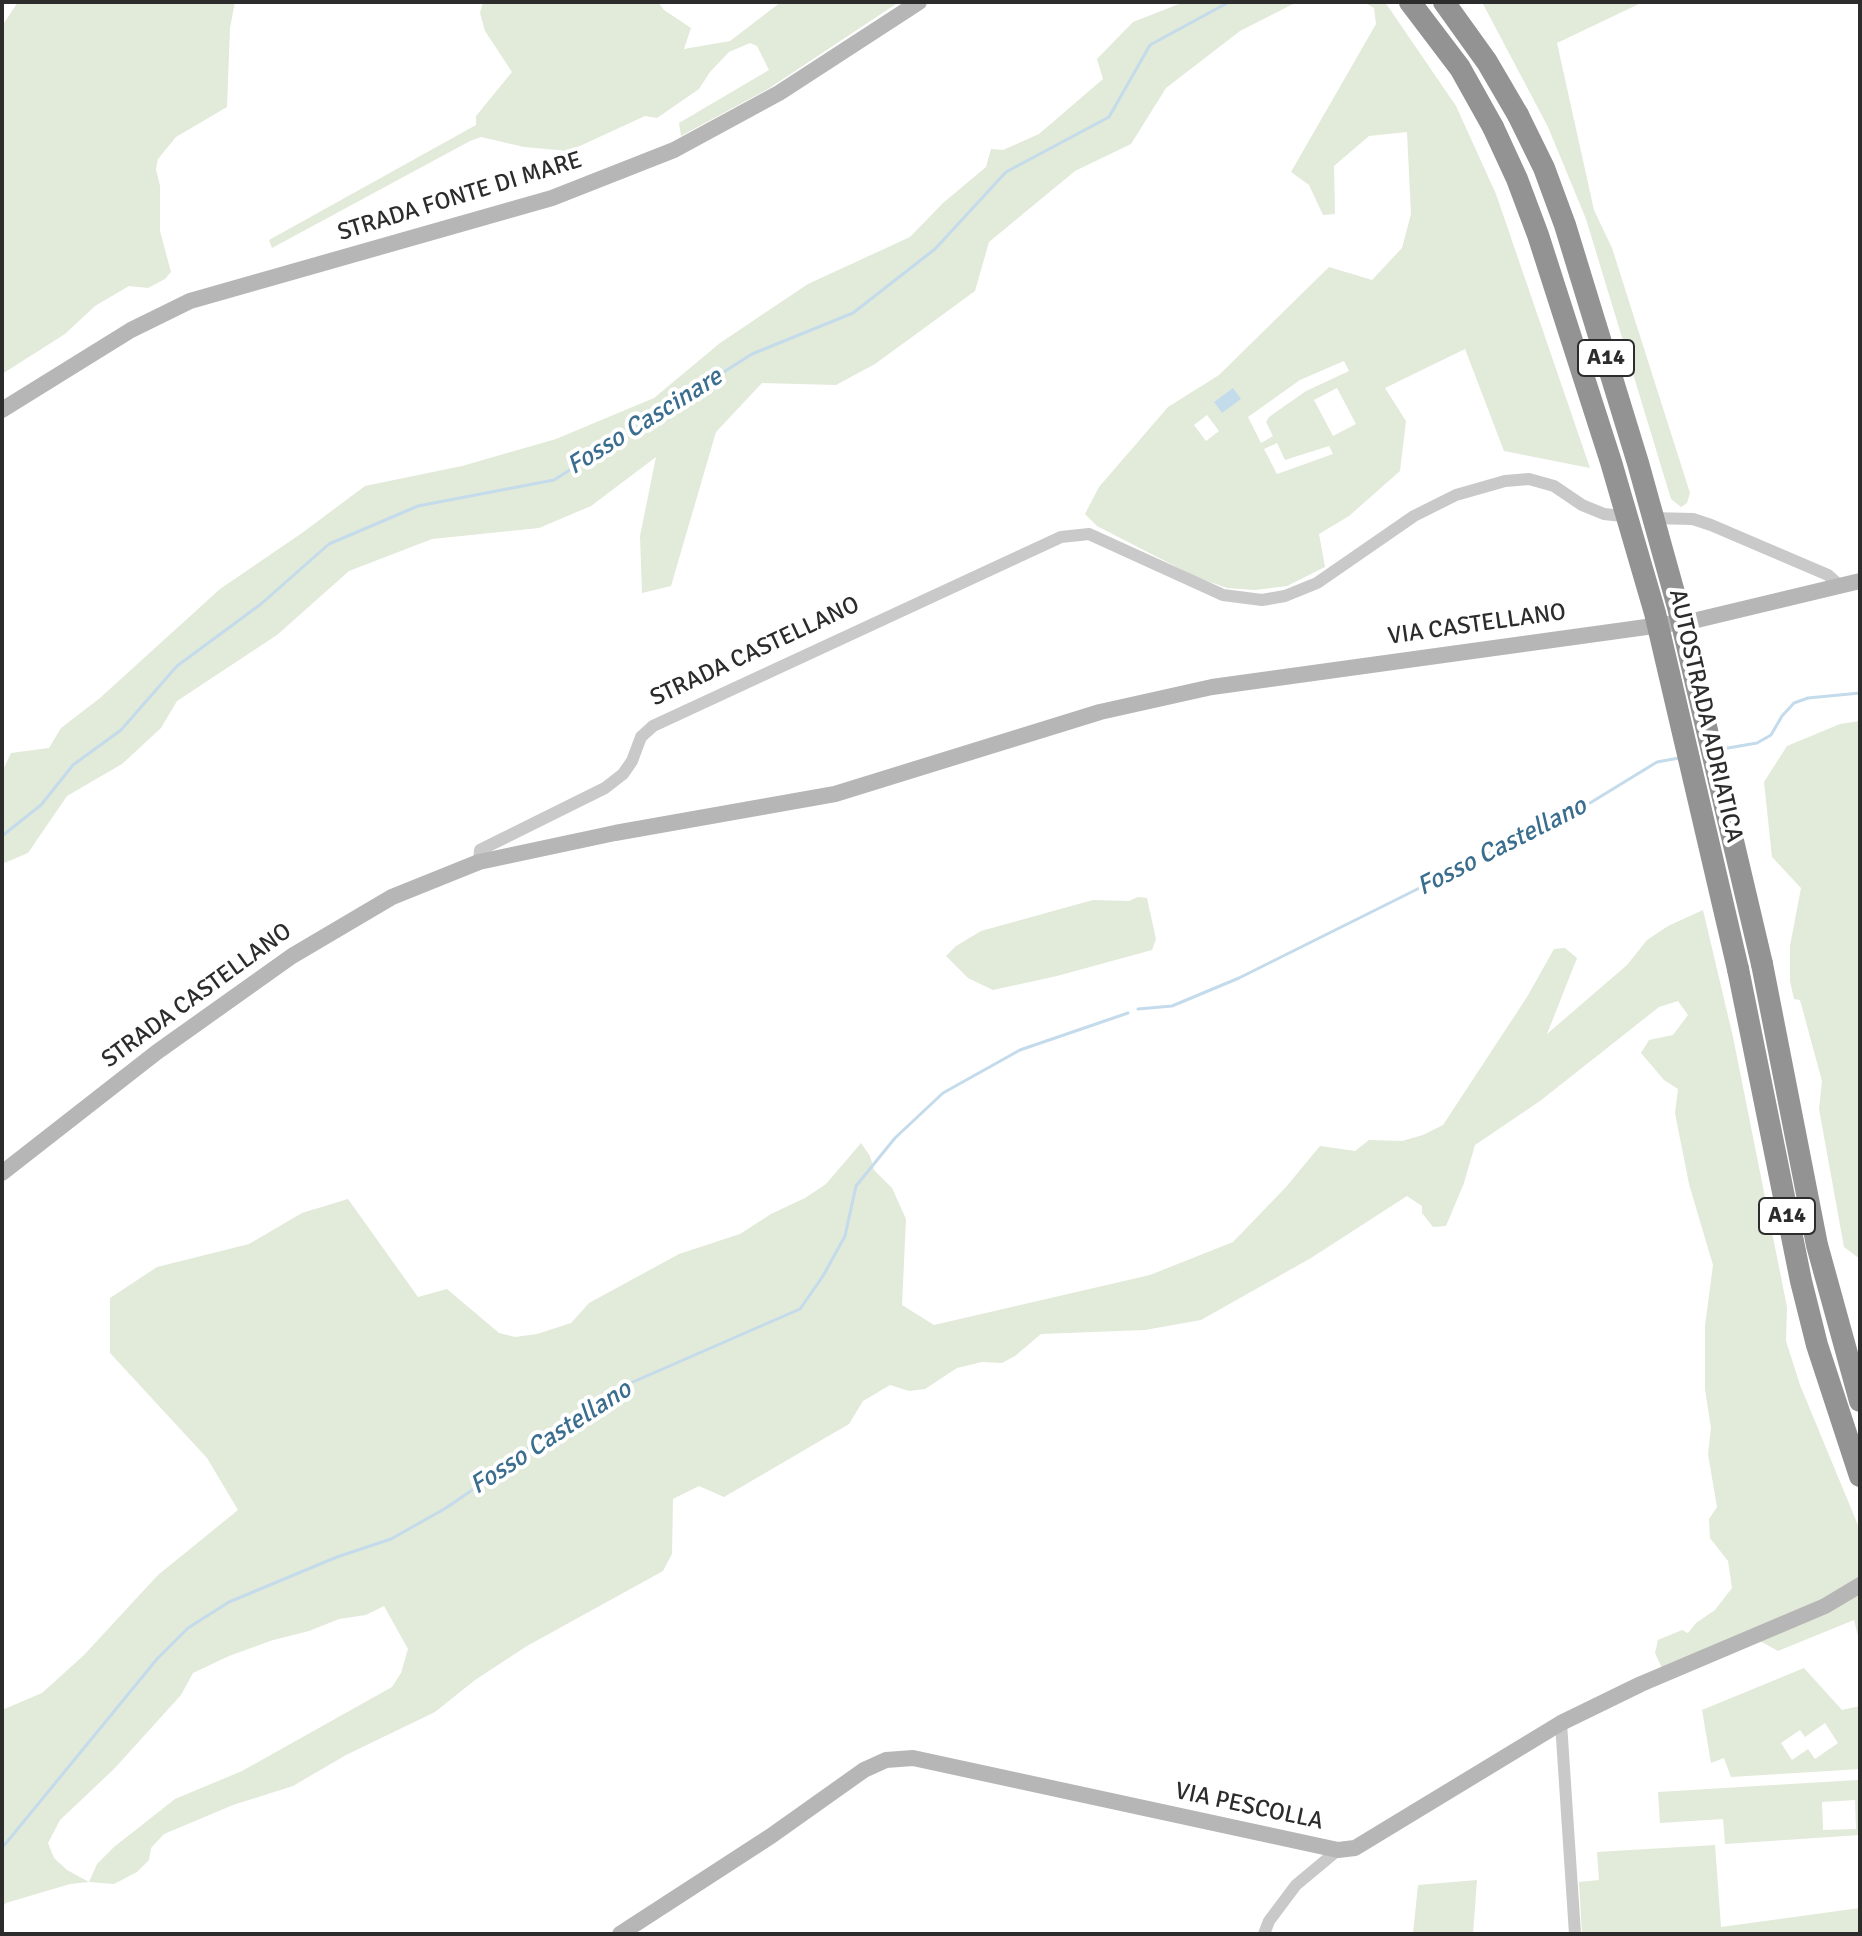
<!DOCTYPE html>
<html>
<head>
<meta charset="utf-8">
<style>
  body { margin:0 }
  #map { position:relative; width:1862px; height:1936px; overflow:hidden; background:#fff; font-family:Signika,sans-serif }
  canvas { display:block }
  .frame { position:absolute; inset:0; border:4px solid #2c2c2c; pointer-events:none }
</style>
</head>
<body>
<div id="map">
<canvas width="1862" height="1936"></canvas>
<div class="frame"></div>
</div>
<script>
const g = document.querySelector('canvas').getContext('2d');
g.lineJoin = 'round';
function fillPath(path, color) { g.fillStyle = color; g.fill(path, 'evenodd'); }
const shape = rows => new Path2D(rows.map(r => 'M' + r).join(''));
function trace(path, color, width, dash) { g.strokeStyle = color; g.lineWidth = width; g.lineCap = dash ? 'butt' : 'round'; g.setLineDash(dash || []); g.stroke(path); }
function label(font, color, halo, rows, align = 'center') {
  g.font = font + ' Signika,sans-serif'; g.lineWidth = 8; g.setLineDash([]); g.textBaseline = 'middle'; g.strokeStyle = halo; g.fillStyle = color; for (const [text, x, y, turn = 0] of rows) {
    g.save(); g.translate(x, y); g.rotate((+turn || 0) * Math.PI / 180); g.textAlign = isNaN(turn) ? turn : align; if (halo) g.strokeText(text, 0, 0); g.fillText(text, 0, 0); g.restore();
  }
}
const green = shape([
  [18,2,235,2,230,28,227,107,176,137,158,159,156,169,160,186,160,231,171,272,165,279,148,288,129,286,95,306,65,334,2,374,2,26],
  [483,2,658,2,664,10,691,28,684,49,730,41,781,2,899,2,768,89,681,136,679,123,769,70,757,46,750,43,729,52,710,72,699,89,657,118,645,116,569,151,524,147,481,137,470,141,272,248,269,240,476,125,476,116,512,72,485,31,480,13],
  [1184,2,1297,2,1240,31,1166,88,1131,144,1075,171,989,242,975,291,875,364,836,385,762,383,716,432,671,586,642,593,640,536,656,457,591,506,539,528,432,539,349,571,277,635,177,701,161,728,122,764,67,796,28,853,2,864,2,772,11,753,49,748,61,728,100,698,220,589,302,533,365,486,462,466,556,439,654,398,720,343,808,284,910,237,943,203,986,167,991,149,1003,150,1039,134,1103,79,1097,59,1133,22],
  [1364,2,1384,2,1387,5,1456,106,1496,194,1590,468,1504,451,1465,349,1385,388,1406,421,1400,471,1349,516,1319,534,1325,567,1287,586,1255,590,1227,588,1196,577,1097,526,1085,514,1099,487,1168,407,1219,375,1329,267,1372,280,1402,248,1411,214,1407,132,1369,136,1334,166,1335,214,1323,215,1309,185,1291,172,1376,24,1374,8],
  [1344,361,1349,371,1306,391,1269,417,1266,422,1273,436,1261,443,1248,417,1300,380],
  [1337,388,1356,424,1333,436,1314,400],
  [1207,415,1219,431,1206,441,1194,425],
  [1277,443,1285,460,1329,446,1333,454,1277,474,1264,449],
  [1482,2,1643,2,1557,43,1594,210,1612,248,1690,493,1687,503,1681,507,1671,499,1586,219,1548,127],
  [1860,721,1860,1259,1844,1247,1819,1109,1822,1081,1800,1000,1794,999,1790,981,1790,946,1801,888,1772,857,1764,782,1787,746,1840,724],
  [1138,897,1147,898,1156,939,1152,950,1057,976,993,990,968,978,946,956,956,946,981,931,1093,900,1129,901],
  [1703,910,1733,1037,1787,1307,1786,1341,1800,1385,1860,1530,1860,1577,1838,1592,1662,1668,1655,1653,1658,1640,1682,1630,1688,1633,1696,1623,1715,1610,1732,1588,1728,1561,1710,1538,1709,1519,1717,1507,1708,1454,1711,1428,1705,1389,1705,1326,1713,1265,1689,1184,1675,1113,1678,1089,1664,1080,1641,1053,1649,1040,1673,1035,1688,1015,1678,1001,1659,1007,1540,1101,1475,1145,1464,1183,1446,1226,1433,1227,1422,1213,1422,1206,1407,1196,1311,1258,1201,1320,1145,1330,1041,1334,1015,1356,1002,1363,982,1362,957,1368,925,1389,909,1391,890,1385,863,1401,849,1424,724,1497,699,1486,673,1499,672,1554,663,1571,527,1646,475,1680,435,1712,346,1755,293,1786,233,1805,164,1834,151,1848,149,1860,137,1872,114,1884,89,1882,70,1884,6,1903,2,1907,2,1710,42,1693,84,1655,158,1575,238,1510,207,1458,110,1353,110,1298,157,1267,249,1244,302,1213,348,1199,418,1297,447,1289,499,1333,515,1337,537,1334,571,1323,589,1303,679,1254,740,1234,771,1214,805,1198,826,1184,861,1143,870,1156,874,1170,892,1188,906,1219,902,1305,934,1325,1150,1275,1233,1242,1286,1187,1320,1146,1355,1151,1369,1140,1402,1141,1423,1135,1443,1125,1527,997,1554,949,1565,948,1577,958,1547,1034,1627,965,1647,940,1668,926],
  [384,1606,408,1649,401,1673,392,1687,242,1771,175,1799,114,1847,97,1864,89,1882,67,1870,54,1858,48,1843,60,1820,114,1769,181,1695,193,1673,229,1656,273,1640,309,1631,339,1619,366,1615],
  [1860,1593,1860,1644,1854,1620,1778,1651,1760,1641],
  [1804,1668,1842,1710,1860,1706,1860,1769,1731,1777,1724,1758,1711,1763,1702,1710],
  [1825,1723,1838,1743,1815,1759,1808,1749,1792,1760,1781,1743,1800,1730,1805,1737],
  [1857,1780,1860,1781,1860,1835,1725,1844,1723,1819,1660,1823,1658,1792],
  [1855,1800,1856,1829,1823,1830,1822,1802],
  [1715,1845,1721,1927,1860,1908,1860,1934,1582,1934,1579,1882,1599,1880,1597,1852],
  [1477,1880,1473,1934,1413,1934,1418,1885]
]);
const water = shape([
  [1233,388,1241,399,1222,413,1214,402]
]);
const stream = shape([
  [1722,749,1757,743,1771,735,1782,716,1794,703,1808,698,1860,693],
  [2,836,41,805,73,765,121,730,177,666,261,604,329,544,418,506,554,480,752,354,853,313,935,249,1006,172,1109,117,1150,45,1229,2],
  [1138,1009,1172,1006,1239,978,1590,803,1657,762,1679,758],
  [2,1848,157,1659,188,1628,229,1602,337,1557,391,1539,446,1508,510,1464,547,1433,610,1392,800,1309,823,1276,845,1236,856,1186,895,1138,943,1093,1020,1050,1128,1013]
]);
const street = shape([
  [1650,518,1693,519,1711,525,1828,575,1839,585],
  [479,862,480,850,605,788,623,774,632,761,641,737,653,726,1061,537,1089,534,1223,595,1262,600,1285,596,1317,583,1414,516,1456,495,1505,481,1529,479,1554,486,1582,505,1604,514,1631,517],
  [1561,1723,1575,1934],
  [1264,1934,1269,1921,1296,1885,1338,1850]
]);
const secondary = shape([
  [2,410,131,330,190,301,552,198,674,150,779,93,919,2],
  [2,1173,157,1052,292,956,392,897,479,862,615,833,835,794,1100,712,1212,687,1697,620,1860,581],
  [620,1934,771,1836,864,1770,886,1760,913,1758,1338,1850,1355,1848,1561,1723,1641,1684,1825,1606,1860,1585]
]);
const highway = shape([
  [1410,2,1460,68,1493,127],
  [1444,2,1487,62,1518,115],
  [1762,964,1817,1245,1860,1401],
  [1738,969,1801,1281,1817,1345,1860,1476]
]);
const highwayBridge = shape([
  [1518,115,1544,168,1565,225,1638,463,1678,607,1762,964],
  [1493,127,1517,179,1538,235,1611,462,1655,613,1738,969]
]);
const shields = [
  [1606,358,56],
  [1787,1216,56]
];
const shieldNames = [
  ["A14",1606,358],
  ["A14",1787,1216]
];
const streetNames = [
  ["STRADA FONTE DI MARE",460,197,-17],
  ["VIA CASTELLANO",1477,625,-8],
  ["STRADA CASTELLANO",755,652,-25],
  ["AUTOSTRADA ADRIATICA",1705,716,77],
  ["STRADA CASTELLANO",197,996,-36],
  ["VIA PESCOLLA",1249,1807,12]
];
const waterNames = [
  ["Fosso Cascinare",645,422,-32],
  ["Fosso Castellano",1502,847,-27],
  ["Fosso Castellano",551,1438,-33]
];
fillPath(green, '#e2ead9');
fillPath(water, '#c4dbeb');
trace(stream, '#c4dbeb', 3);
trace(street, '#c9c9c9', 12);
trace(secondary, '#b6b6b6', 16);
trace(highway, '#939393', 22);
trace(highwayBridge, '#939393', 22);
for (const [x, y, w] of shields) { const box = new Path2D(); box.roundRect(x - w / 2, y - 18, w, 36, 6); g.fillStyle = '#fff'; g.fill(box); trace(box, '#2c2c2c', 2); }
label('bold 22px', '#2c2c2c', null, shieldNames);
label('24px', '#2c2c2c', '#fff', streetNames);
label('italic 26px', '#3a6d8e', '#fff', waterNames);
</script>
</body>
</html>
